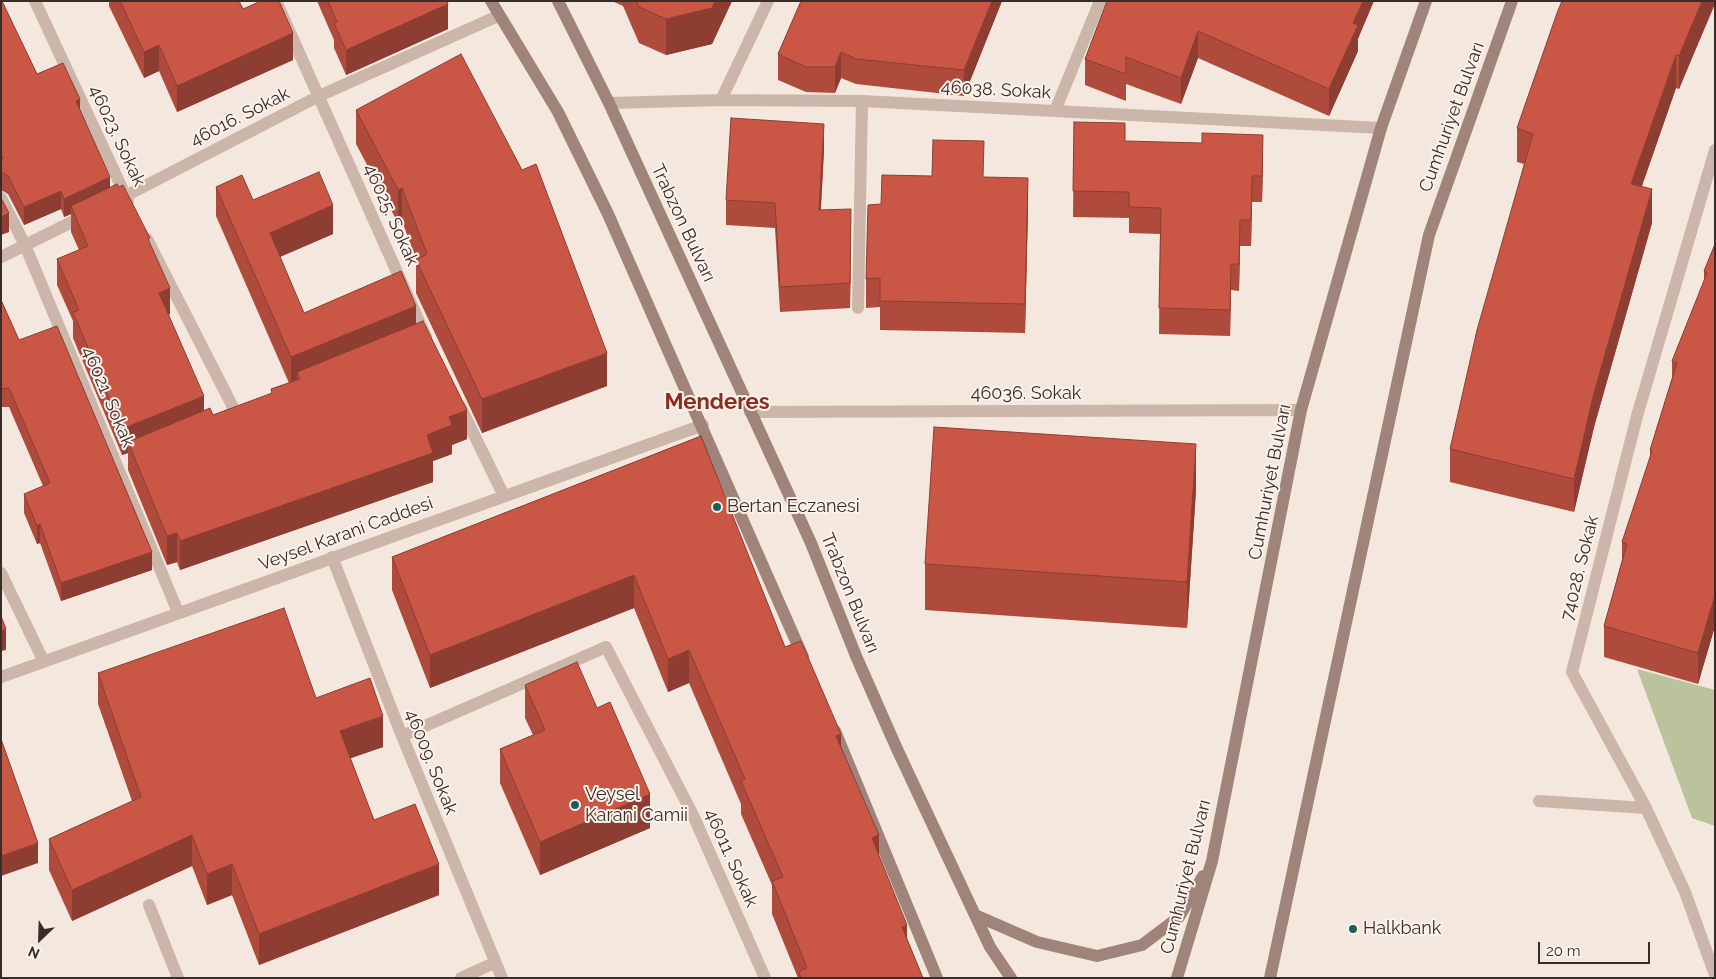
<!DOCTYPE html>
<html>
<head>
<meta charset="utf-8">
<style>
  body { margin:0 }
  #map { position:relative; width:1716px; height:979px; overflow:hidden; background:#f4e7de; font-family:Raleway,sans-serif }
  canvas { display:block }
  .frame { position:absolute; inset:0; border:2px solid #392d29; pointer-events:none }
  .north { position:absolute; left:15px; top:914px; width:50px; height:50px; -webkit-text-stroke:4px #fbf2eb; paint-order:stroke; rotate:204deg; font-size:14px; font-weight:700; line-height:20px; text-align:center; color:#392d29 }
  .north::after { content:''; display:block; margin:auto; width:18px; height:22px; background:#392d29; clip-path:polygon(50% 0,100% 100%,50% 72%,0 100%) }
  .scale { position:absolute; left:1538px; top:942px; width:112px; height:22px; box-sizing:border-box; border:2px solid #392d29; border-top:0; padding-left:6px; font-size:15px; line-height:18px; white-space:nowrap; color:#392d29; -webkit-text-stroke:4px #fbf2eb; paint-order:stroke }
</style>
</head>
<body>
<div id="map">
<canvas width="1716" height="979"></canvas>
<div class="frame"></div>
<div class="north">N</div>
<div class="scale">20 m</div>
</div>
<script>
const g = document.querySelector('canvas').getContext('2d');
g.lineJoin = 'round';
function fillPath(path, color) { g.fillStyle = color; g.fill(path, 'evenodd'); }
const shape = rows => new Path2D(rows.map(r => 'M' + r).join(''));
function trace(path, color, width, dash) { g.strokeStyle = color; g.lineWidth = width; g.lineCap = dash ? 'butt' : 'round'; g.setLineDash(dash || []); g.stroke(path); }
function label(font, color, halo, rows, align = 'center') {
  g.font = font + ' Raleway,sans-serif'; g.lineWidth = 4; g.setLineDash([]); g.textBaseline = 'middle'; g.strokeStyle = halo; g.fillStyle = color; for (const [text, x, y, turn = 0] of rows) {
    g.save(); g.translate(x, y); g.rotate((+turn || 0) * Math.PI / 180); g.textAlign = isNaN(turn) ? turn : align; if (halo) g.strokeText(text, 0, 0); g.fillText(text, 0, 0); g.restore();
  }
}
const green = shape([
  [1637,669,1715,690,1715,826,1692,818]
]);
const street = shape([
  [35,1,128,201],
  [276,1,426,337],
  [721,100,768,1],
  [609,103,721,100,862,101,1381,128],
  [1055,111,1100,1],
  [1715,150,1637,416,1572,672,1646,808,1685,892,1715,975],
  [1,198,25,245,178,612],
  [114,202,319,96,498,16],
  [147,239,238,417],
  [1,257,84,216],
  [858,308,862,101],
  [460,406,504,496],
  [750,412,1301,410],
  [332,557,402,736,502,978],
  [1,573,44,662],
  [1,677,703,425],
  [402,736,606,647,693,815,765,978],
  [1539,801,1646,808],
  [149,905,178,978],
  [461,978,494,963]
]);
const secondary = shape([
  [491,1,558,112,608,214,803,657],
  [558,1,609,103,811,543,856,656,897,749,990,947,1011,978],
  [835,731,937,978],
  [975,915,1037,942,1097,956,1142,945,1179,917,1203,876],
  [1177,978,1212,861,1301,410,1381,128,1426,1],
  [1270,978,1429,235,1512,1]
]);
const wall = shape([
  [1,1,37,74,80,109,110,187,150,244,170,314,168,315,204,410,213,415,271,394,271,389,289,383,216,216,216,187,253,200,333,234,280,257,304,313,416,323,467,439,452,445,452,454,433,461,433,482,180,570,177,562,167,565,128,470,128,453,122,455,73,338,73,321,57,285,57,259,79,250,71,232,71,214,64,217,61,209,24,225,8,194,1,190],
  [109,1,239,1,243,9,293,60,177,112,159,71,144,78,109,6],
  [317,1,447,1,448,29,346,75,334,48,334,40],
  [612,1,732,1,712,44,666,55,639,43,623,6],
  [801,1,1002,1,964,96,856,84,841,78,835,93,806,92,778,80,778,54],
  [1107,1,1358,39,1358,51,1329,116,1198,58,1181,104,1126,84,1126,101,1085,85,1085,59],
  [1715,1,1679,89,1676,88,1642,186,1652,223,1594,427,1574,512,1450,482,1450,449,1524,164,1517,162,1517,128],
  [356,110,607,386,482,433,416,293,416,259,402,221,398,223,356,144],
  [1074,122,1125,141,1263,161,1262,202,1252,202,1251,246,1240,246,1239,291,1231,290,1230,336,1159,334,1160,234,1129,233,1129,218,1073,217],
  [824,149,821,210,851,234,850,308,780,312,775,228,726,225,726,200],
  [984,177,1028,207,1025,333,880,330,880,307,866,308,866,279],
  [1715,244,1715,626,1698,684,1604,657,1604,626,1622,560,1622,542,1650,459,1650,450,1672,378,1672,361,1704,281,1704,271],
  [1,300,19,340,152,570,61,601,40,543,37,544,24,513,24,494,43,486,9,407,1,407],
  [701,436,785,647,841,747,879,856,907,939,923,978,798,978,772,914,772,885,741,814,741,804,689,683,668,692,634,608,430,688,392,590,392,557],
  [1196,490,1187,628,925,610,925,564],
  [98,673,316,698,383,747,350,758,374,820,439,895,259,965,232,895,207,905,192,866,72,921,49,870,49,839,132,801,98,704],
  [525,685,597,708,650,828,540,875,500,783,500,749,533,735,525,718]
]);
const shadedWall = shape([
  [715,1,732,1,712,44,666,55,666,19],
  [992,1,1002,1,964,96,964,70],
  [1363,1,1374,1,1358,39,1358,51,1329,116,1329,89,1353,23],
  [1702,1,1715,1,1715,4,1679,89,1679,56],
  [448,4,448,29,346,75,346,50],
  [1198,31,1198,58,1181,104,1181,78],
  [293,33,293,60,177,112,177,86],
  [159,45,159,71,144,78,144,52],
  [841,52,841,78,835,93,835,67],
  [1676,55,1676,88,1631,217,1631,184],
  [80,99,80,118,76,101],
  [824,124,824,149,819,236,819,210],
  [1263,135,1263,161,1262,202,1262,176],
  [1252,176,1252,202,1251,246,1251,220],
  [110,177,110,195,71,206,71,214,64,217,64,199],
  [1028,178,1028,207,1025,333,1025,304],
  [402,188,402,221,398,223,398,190],
  [1652,189,1652,223,1594,427,1574,512,1574,479,1594,393],
  [61,191,61,209,24,225,24,207],
  [333,205,333,234,270,261,270,233],
  [851,209,851,234,850,308,850,283],
  [9,213,9,232,1,235,1,217],
  [1240,220,1240,246,1239,291,1239,264],
  [1231,264,1231,290,1230,336,1230,310],
  [170,288,170,314,159,319,159,293],
  [416,306,416,335,300,379,297,372,297,383,291,386,291,357],
  [607,353,607,386,482,433,482,399],
  [204,396,204,422,128,442,128,453,122,455,122,429],
  [467,410,467,439,452,445,452,454,433,461,433,482,180,570,180,541,427,435,449,417],
  [1196,444,1196,490,1187,628,1187,582],
  [40,524,40,543,37,544,37,526],
  [177,533,177,562,167,565,167,536],
  [152,552,152,570,61,601,61,583],
  [634,575,634,608,430,688,430,655],
  [1715,595,1715,626,1698,684,1698,653],
  [6,629,6,650,1,651,1,631],
  [689,650,689,683,668,692,668,659],
  [383,716,383,747,340,762,340,731],
  [841,734,841,767,836,736],
  [650,794,650,828,540,875,540,842],
  [192,835,192,866,72,921,72,890],
  [879,835,879,868,872,838],
  [38,843,38,863,1,876,1,856],
  [232,864,232,895,207,905,207,874],
  [439,864,439,895,259,965,259,934],
  [907,925,907,958,902,927]
]);
const building = shape([
  [1,1,2,1,37,74,63,63,80,99,76,101,110,177,64,199,61,191,24,207,8,176,1,172,1,159,3,158,1,154,1,1],
  [120,1,239,1,243,9,261,1,279,1,293,33,177,86,159,45,144,52,120,1],
  [328,1,447,1,448,4,346,50,334,23,337,22,328,1],
  [637,1,715,1,712,8,666,19,639,7,637,1],
  [801,1,992,1,964,70,856,59,841,52,835,67,806,67,778,54,801,1],
  [1107,1,1363,1,1353,23,1358,25,1329,89,1198,31,1181,78,1126,57,1126,74,1085,59,1107,1],
  [1562,1,1702,1,1679,56,1676,55,1631,184,1652,189,1594,393,1574,479,1450,449,1477,330,1533,134,1517,128,1557,13,1562,1],
  [461,54,522,170,536,164,607,353,482,399,416,260,427,254,402,188,398,190,356,110,461,54],
  [731,118,824,124,819,210,851,209,850,283,780,287,775,203,726,200,731,118],
  [1074,122,1125,123,1125,141,1202,143,1202,133,1263,135,1262,176,1252,176,1251,220,1240,220,1239,264,1231,264,1230,310,1159,308,1161,208,1129,207,1129,192,1073,191,1074,122],
  [933,140,984,141,983,177,1028,178,1025,304,880,301,880,278,866,279,868,205,881,204,882,175,932,176,933,140],
  [319,172,333,205,270,233,304,313,401,271,416,306,291,357,216,187,242,175,253,200,319,172],
  [117,184,119,187,123,185,150,238,148,239,170,288,159,293,204,396,122,429,73,312,79,310,57,259,88,246,71,206,117,184],
  [1,198,9,213,1,217,1,198],
  [1715,244,1715,595,1698,653,1604,626,1627,544,1622,542,1652,451,1650,450,1677,363,1672,361,1707,273,1704,271,1715,244],
  [1,300,19,340,57,326,152,552,61,583,40,524,37,526,24,494,50,483,9,388,1,389,1,300],
  [423,321,467,410,449,417,452,425,427,435,433,453,180,541,177,533,167,536,128,442,210,408,213,415,272,393,271,389,300,379,297,372,423,321],
  [934,427,1196,444,1187,582,925,564,934,427],
  [701,436,785,647,801,641,841,734,836,736,879,835,872,838,907,925,902,927,923,978,801,978,799,972,807,968,772,881,783,877,741,781,745,779,689,650,668,659,634,575,430,655,392,557,701,436],
  [284,608,316,698,370,678,383,716,340,731,374,820,415,804,439,864,259,934,232,864,207,874,192,835,72,890,49,839,141,797,98,673,284,608],
  [1,616,6,629,1,631,1,616],
  [577,662,597,708,610,702,650,794,540,842,500,749,545,730,525,685,577,662],
  [1,739,38,843,1,856,1,739]
]);
const markers = [
  [717,507,5,"#1d5d59"],
  [575,805,5,"#1d5d59"],
  [1353,929,5,"#1d5d59"]
];
const streetNames = [
  ["46038. Sokak",996,90,3],
  ["46016. Sokak",240,117,-27],
  ["Cumhuriyet Bulvarı",1452,117,-70],
  ["46023. Sokak",117,136,65],
  ["46025. Sokak",391,215,66],
  ["Trabzon Bulvarı",683,223,65],
  ["46036. Sokak",1026,394],
  ["46021. Sokak",108,397,67],
  ["Cumhuriyet Bulvarı",1270,482,-79],
  ["Veysel Karani Caddesi",346,534,-20],
  ["74028. Sokak",1580,568,-76],
  ["Trabzon Bulvarı",850,593,68],
  ["46009. Sokak",431,762,68],
  ["46011. Sokak",731,858,66],
  ["Cumhuriyet Bulvarı",1186,877,-76]
];
const poiNames = [
  ["Bertan Eczanesi",727,507],
  ["Veysel",585,795],
  ["Karani Camii",585,816],
  ["Halkbank",1363,929]
];
const districtNames = [
  ["Menderes",717,402]
];
fillPath(green, '#bbc39d');
trace(street, '#ccb5a9', 12);
trace(secondary, '#a0847a', 12);
fillPath(wall, '#ae4b3c');
fillPath(shadedWall, '#8d3d31');
fillPath(building, '#ca5746');
trace(building, '#8d3d31', 1);
for (const [x, y, r, color] of markers) { const dot = new Path2D(); dot.arc(x, y, r, 0, 2 * Math.PI); g.fillStyle = color; g.fill(dot); trace(dot, '#fbf2eb', 2); }
label('18px', '#392d29', '#fbf2eb', streetNames);
label('18px', '#392d29', '#fbf2eb', poiNames, 'left');
label('bold 22px', '#8b2c1f', '#fbf2eb', districtNames);
</script>
</body>
</html>
